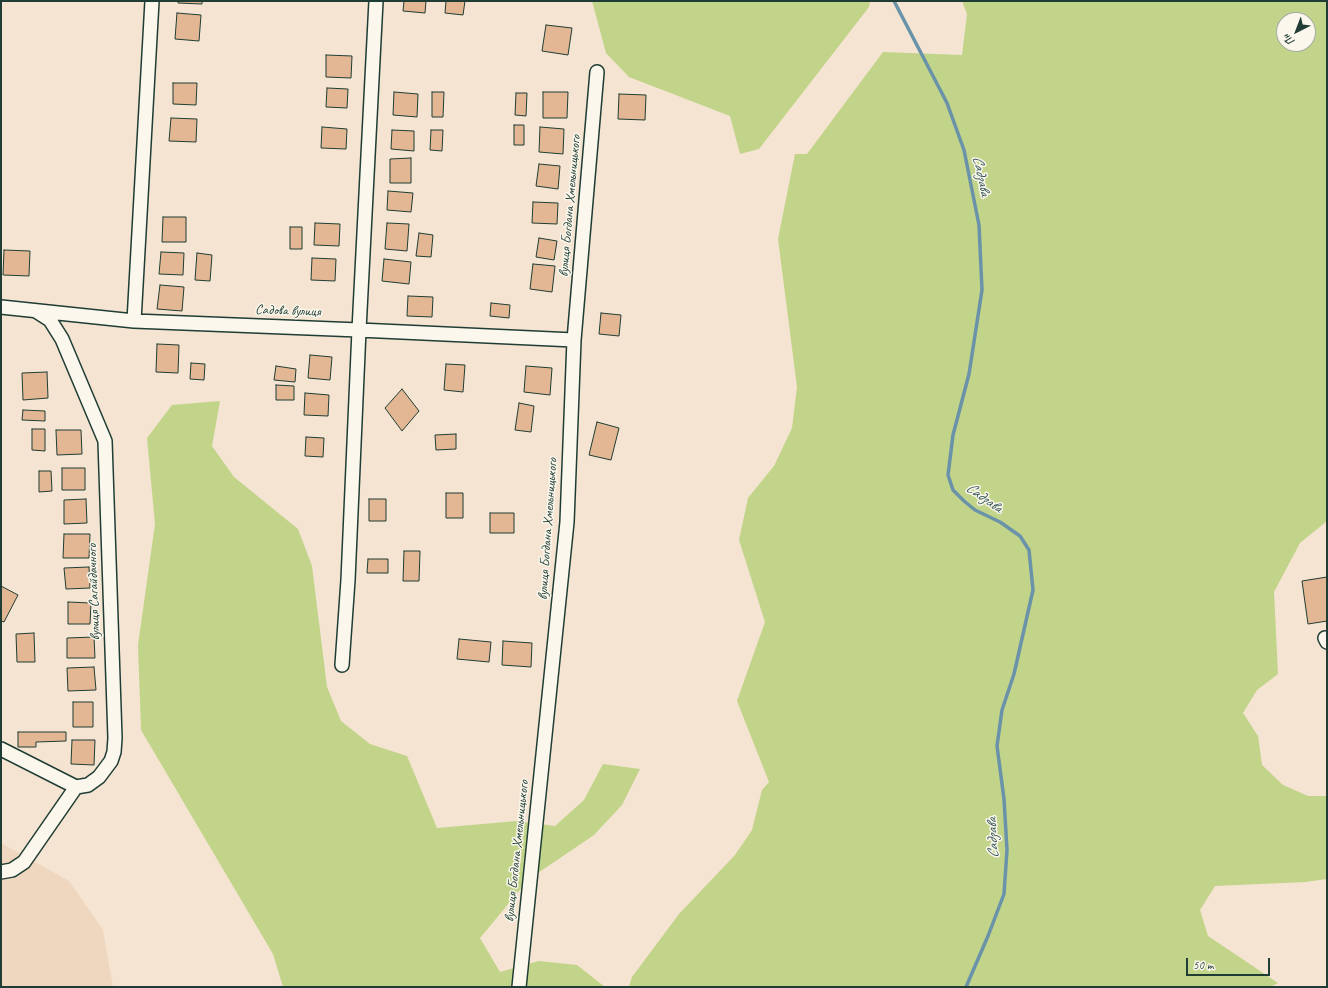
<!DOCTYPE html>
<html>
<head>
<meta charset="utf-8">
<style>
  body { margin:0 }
  #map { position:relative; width:1328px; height:988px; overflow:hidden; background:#f4e4d1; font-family:Caveat,sans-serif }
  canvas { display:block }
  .frame { position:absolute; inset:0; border:2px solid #1f3d34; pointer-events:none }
  .north { position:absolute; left:1276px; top:12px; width:40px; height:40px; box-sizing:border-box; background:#fbf7ec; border:1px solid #a3ada2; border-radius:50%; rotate:222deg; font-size:11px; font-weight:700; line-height:16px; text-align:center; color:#1f3d34 }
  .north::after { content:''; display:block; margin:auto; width:14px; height:18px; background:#1f3d34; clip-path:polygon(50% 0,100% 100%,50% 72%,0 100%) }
  .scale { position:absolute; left:1186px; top:958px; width:84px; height:18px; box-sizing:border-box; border:2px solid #1f3d34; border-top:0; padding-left:5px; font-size:12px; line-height:14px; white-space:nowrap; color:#1f3d34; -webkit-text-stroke:3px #fbf7ec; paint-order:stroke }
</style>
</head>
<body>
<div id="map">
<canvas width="1328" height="988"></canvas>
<div class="frame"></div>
<div class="north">Пн</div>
<div class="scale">50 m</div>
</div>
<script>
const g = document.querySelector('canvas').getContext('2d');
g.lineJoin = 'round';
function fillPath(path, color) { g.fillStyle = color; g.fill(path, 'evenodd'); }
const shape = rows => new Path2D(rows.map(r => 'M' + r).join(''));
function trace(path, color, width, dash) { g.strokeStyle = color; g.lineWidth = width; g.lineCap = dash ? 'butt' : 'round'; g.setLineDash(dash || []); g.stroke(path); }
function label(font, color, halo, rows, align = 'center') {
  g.font = font + ' Caveat,sans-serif'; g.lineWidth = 3; g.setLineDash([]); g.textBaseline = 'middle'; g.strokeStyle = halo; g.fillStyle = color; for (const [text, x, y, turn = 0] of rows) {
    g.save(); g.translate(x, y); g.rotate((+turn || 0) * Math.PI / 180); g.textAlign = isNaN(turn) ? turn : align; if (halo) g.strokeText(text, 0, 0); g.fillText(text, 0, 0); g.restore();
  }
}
const built = shape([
  [1,843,69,881,103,930,113,987,1,987]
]);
const green = shape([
  [592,1,870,1,869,7,759,149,740,154,730,116,629,77,606,53],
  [962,1,1327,1,1327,521,1300,543,1274,592,1278,674,1257,690,1243,713,1258,736,1262,765,1283,785,1308,796,1327,796,1327,879,1305,882,1215,886,1200,910,1208,936,1278,983,1270,987,629,987,632,977,679,914,735,855,752,830,762,790,769,782,737,701,765,622,739,540,748,498,774,466,792,428,797,387,778,239,795,154,807,154,883,52,962,55,967,14],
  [1284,20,1308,20,1308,44,1284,44],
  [220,401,212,446,234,477,298,529,312,566,327,687,341,721,370,744,407,756,437,828,517,821,555,826,584,800,603,764,640,769,622,805,594,835,529,879,480,938,500,972,539,961,577,965,605,987,283,987,273,954,141,730,138,645,155,524,147,438,172,405]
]);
const stream = shape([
  [894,1,947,103,964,150,979,225,982,290,969,374,953,435,948,475,953,490,964,501,975,510,1000,522,1020,536,1029,550,1033,590,1014,674,1002,710,997,746,1004,799,1007,850,1004,894,988,936,966,987]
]);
const building = shape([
  [178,1,202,1,202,4,178,3,178,1],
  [404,1,426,1,425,13,403,11,404,1],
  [446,1,465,1,463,15,445,13,446,1],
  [177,13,201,15,199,41,175,39,177,13],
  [546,25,572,28,568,55,542,51,546,25],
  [326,55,352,56,351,78,326,77,326,55],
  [173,83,197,83,196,105,173,104,173,83],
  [327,88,348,89,347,108,326,107,327,88],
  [394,92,418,94,417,117,393,115,394,92],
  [432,92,444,92,443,117,432,117,432,92],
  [543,92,568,92,567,118,543,118,543,92],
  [516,93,527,93,526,116,515,115,516,93],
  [619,94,646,95,645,120,618,119,619,94],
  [171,118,197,119,196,142,169,141,171,118],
  [514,125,524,125,524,145,514,145,514,125],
  [322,127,347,129,346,149,321,148,322,127],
  [540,127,564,129,563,154,539,152,540,127],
  [392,130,414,131,414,151,391,149,392,130],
  [431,130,443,130,442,151,430,150,431,130],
  [411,158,411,183,390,183,390,159,411,158],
  [539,164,560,166,558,189,536,186,539,164],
  [388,191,413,193,411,212,387,210,388,191],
  [533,202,558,203,557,224,532,223,533,202],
  [163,217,186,217,186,242,162,242,163,217],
  [315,223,340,224,339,246,314,245,315,223],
  [387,223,409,224,407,251,385,249,387,223],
  [290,227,302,227,302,249,290,249,290,227],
  [419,233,433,235,431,257,416,256,419,233],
  [539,238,557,241,554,260,536,257,539,238],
  [4,250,30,251,29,276,3,275,4,250],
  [161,252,184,253,183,275,159,274,161,252],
  [197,253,212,255,210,281,195,280,197,253],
  [312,258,336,259,335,281,311,280,312,258],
  [384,259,411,262,409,284,382,281,384,259],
  [533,264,555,266,552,292,530,289,533,264],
  [160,285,184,287,182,311,157,309,160,285],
  [408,296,433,297,432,317,407,316,408,296],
  [491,303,510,305,509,318,490,316,491,303],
  [601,313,621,315,619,336,599,334,601,313],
  [157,344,179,345,178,373,156,372,157,344],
  [310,355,332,357,330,380,308,378,310,355],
  [191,363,205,364,204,380,190,379,191,363],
  [446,364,465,365,463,392,444,390,446,364],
  [276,366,296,369,295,382,274,380,276,366],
  [526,366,552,368,550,395,524,392,526,366],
  [47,372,48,398,23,400,22,373,47,372],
  [276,385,294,386,294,400,276,400,276,385],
  [402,389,419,411,402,431,385,408,402,389],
  [305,393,329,395,328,416,304,415,305,393],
  [519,403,534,406,531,432,515,430,519,403],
  [23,410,45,411,45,421,22,420,23,410],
  [597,422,619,428,611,460,589,455,597,422],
  [32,429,45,429,45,451,32,450,32,429],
  [56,430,81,430,82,454,57,455,56,430],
  [456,434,456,449,436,450,435,435,456,434],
  [306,437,324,438,323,457,305,456,306,437],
  [62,468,85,468,85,490,62,490,62,468],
  [39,471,51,471,52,491,39,492,39,471],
  [446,493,463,493,463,518,446,518,446,493],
  [86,499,87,523,64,524,64,500,86,499],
  [369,499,386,499,386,521,369,521,369,499],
  [490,513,514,513,514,533,490,533,490,513],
  [64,534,90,534,89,558,63,558,64,534],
  [404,551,420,551,419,581,403,581,404,551],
  [368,559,388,559,388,573,367,573,368,559],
  [89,567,90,588,66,589,64,568,89,567],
  [1327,577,1327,621,1308,624,1302,581,1327,577],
  [1,586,18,595,4,622,1,621,1,586],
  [68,602,91,603,90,624,68,624,68,602],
  [34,633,35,662,17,662,16,634,34,633],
  [94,637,95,658,67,658,67,638,94,637],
  [459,639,491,642,489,662,457,659,459,639],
  [503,641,532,643,531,667,502,665,503,641],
  [94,667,96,690,68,691,67,668,94,667],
  [73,702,93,702,93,727,73,727,73,702],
  [18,732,66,732,66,741,36,742,36,747,18,747,18,732],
  [72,740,95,740,94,765,71,764,72,740]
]);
const minor = shape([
  [1,307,134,321,359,330,574,340],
  [134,321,152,1],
  [1325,638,1327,642],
  [342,665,348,580,359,330,376,1],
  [1,749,76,787,88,785,99,777,111,761,114,752,115,738,105,441,62,339,50,320,36,311],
  [1,872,12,870,24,862,76,787],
  [519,987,567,522,574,340,597,72]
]);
const streetNames = [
  ["вулиця Богдана Хмельницького",570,206,-85],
  ["Садова вулиця",288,311,2],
  ["вулиця Богдана Хмельницького",548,529,-86],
  ["вулиця Сагайдачного",94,592,-92],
  ["вулиця Богдана Хмельницького",517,851,-84]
];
const waterNames = [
  ["Садзава",981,176,78],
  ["Садзава",984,498,35],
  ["Садзава",993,838,-93]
];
fillPath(built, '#efd6be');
fillPath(green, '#c1d489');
trace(stream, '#6a93aa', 3.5);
fillPath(building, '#e3b793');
trace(building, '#1f3d34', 1);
trace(minor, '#1f3d34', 16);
trace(minor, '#fbf7ec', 13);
label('14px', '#1f3d34', '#fbf7ec', streetNames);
label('italic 15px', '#385a5b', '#fbf7ec', waterNames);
</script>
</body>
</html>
